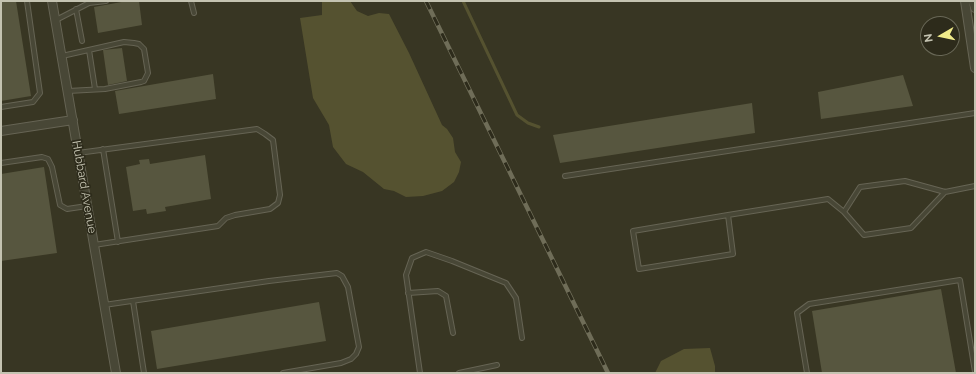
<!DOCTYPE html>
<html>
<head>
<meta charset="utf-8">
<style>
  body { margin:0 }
  #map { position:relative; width:976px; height:374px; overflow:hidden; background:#383623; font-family:Raleway,sans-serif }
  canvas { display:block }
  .frame { position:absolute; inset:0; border:2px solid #c4c3b1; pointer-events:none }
  .north { position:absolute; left:920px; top:16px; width:40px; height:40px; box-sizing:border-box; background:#2d2b1b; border:1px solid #696857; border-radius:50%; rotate:261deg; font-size:11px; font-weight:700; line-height:16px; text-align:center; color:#c4c3b1 }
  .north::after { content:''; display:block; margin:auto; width:14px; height:18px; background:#f0eb8a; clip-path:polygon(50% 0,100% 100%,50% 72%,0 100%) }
</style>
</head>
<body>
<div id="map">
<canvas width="976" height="374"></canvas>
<div class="frame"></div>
<div class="north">N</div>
</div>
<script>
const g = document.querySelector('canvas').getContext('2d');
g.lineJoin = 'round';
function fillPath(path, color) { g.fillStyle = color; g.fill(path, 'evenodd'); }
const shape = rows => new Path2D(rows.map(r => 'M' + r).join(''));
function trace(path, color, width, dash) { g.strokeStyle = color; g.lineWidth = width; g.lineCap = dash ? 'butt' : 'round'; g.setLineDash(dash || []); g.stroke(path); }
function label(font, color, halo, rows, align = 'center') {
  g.font = font + ' Raleway,sans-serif'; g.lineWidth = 3.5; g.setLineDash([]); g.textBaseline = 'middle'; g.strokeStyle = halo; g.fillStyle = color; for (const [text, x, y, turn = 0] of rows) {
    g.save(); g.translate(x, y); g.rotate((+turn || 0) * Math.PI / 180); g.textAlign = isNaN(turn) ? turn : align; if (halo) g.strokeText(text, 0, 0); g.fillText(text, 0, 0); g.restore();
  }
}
const water = shape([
  [322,1,350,1,357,11,368,16,379,13,389,14,409,53,442,125,447,129,453,138,455,152,461,162,459,172,454,182,442,191,423,196,406,197,394,191,384,189,363,172,346,164,333,147,329,125,313,98,300,18,322,15],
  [710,348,715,366,715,373,655,373,661,361,684,349]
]);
const stream = shape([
  [463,1,517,115,528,123,539,127]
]);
const building = shape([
  [1,1,16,1,31,96,1,101],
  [127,1,139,1,142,25,98,33,94,7],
  [122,48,127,81,108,85,103,50],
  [213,74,216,99,119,114,115,91],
  [903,75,913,106,821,119,818,92],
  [752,103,755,133,560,163,553,135],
  [205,155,211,199,165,207,166,211,147,214,146,209,133,211,126,167,140,164,139,160,149,159,150,164],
  [44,167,57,253,1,261,1,174],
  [941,289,956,373,822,373,812,311],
  [319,302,326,341,157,369,151,331]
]);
const lane = shape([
  [191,1,194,13],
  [76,9,82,41],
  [56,20,89,3,106,1],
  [89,50,95,89],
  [62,56,124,42,134,43,139,44,144,49,148,73,144,81,141,82,105,89,68,91],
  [1,107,33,102,40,93,27,1],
  [103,149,118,242],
  [78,153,257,129,265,134,273,140,280,195,278,203,270,209,235,215,226,218,218,226,94,245],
  [1,163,42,157,48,159,52,167,60,205,67,209,87,206],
  [565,176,975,113],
  [945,192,911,228,864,235,844,212,860,187,905,181,945,192,975,186],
  [728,215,733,254,639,269,633,231,728,215,828,199,844,212],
  [408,293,438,291,446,296,453,333],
  [133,301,144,373],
  [104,305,269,281,337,273,342,276,348,287,359,347,356,354,351,359,341,363,283,373],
  [420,373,406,275,412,258,426,252,452,261,506,283,516,298,522,338],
  [459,373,497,365],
  [807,373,797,313,809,304,960,280,975,372]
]);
const street = shape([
  [52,1,116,373],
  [965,1,975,68],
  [973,1,975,8],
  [1,131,73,120]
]);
const rail = shape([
  [426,1,608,373]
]);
const streetNames = [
  ["Hubbard Avenue",84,187,80]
];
fillPath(water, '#555230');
trace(stream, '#555230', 3);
fillPath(building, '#57563f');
trace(lane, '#666454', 6);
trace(street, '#666454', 10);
trace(lane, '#484736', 4);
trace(street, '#484736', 8);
trace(rail, '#6f6d58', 4.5);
trace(rail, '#2d2b1b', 3, [9]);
label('12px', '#c4c3b1', '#2d2b1b', streetNames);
</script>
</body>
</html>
